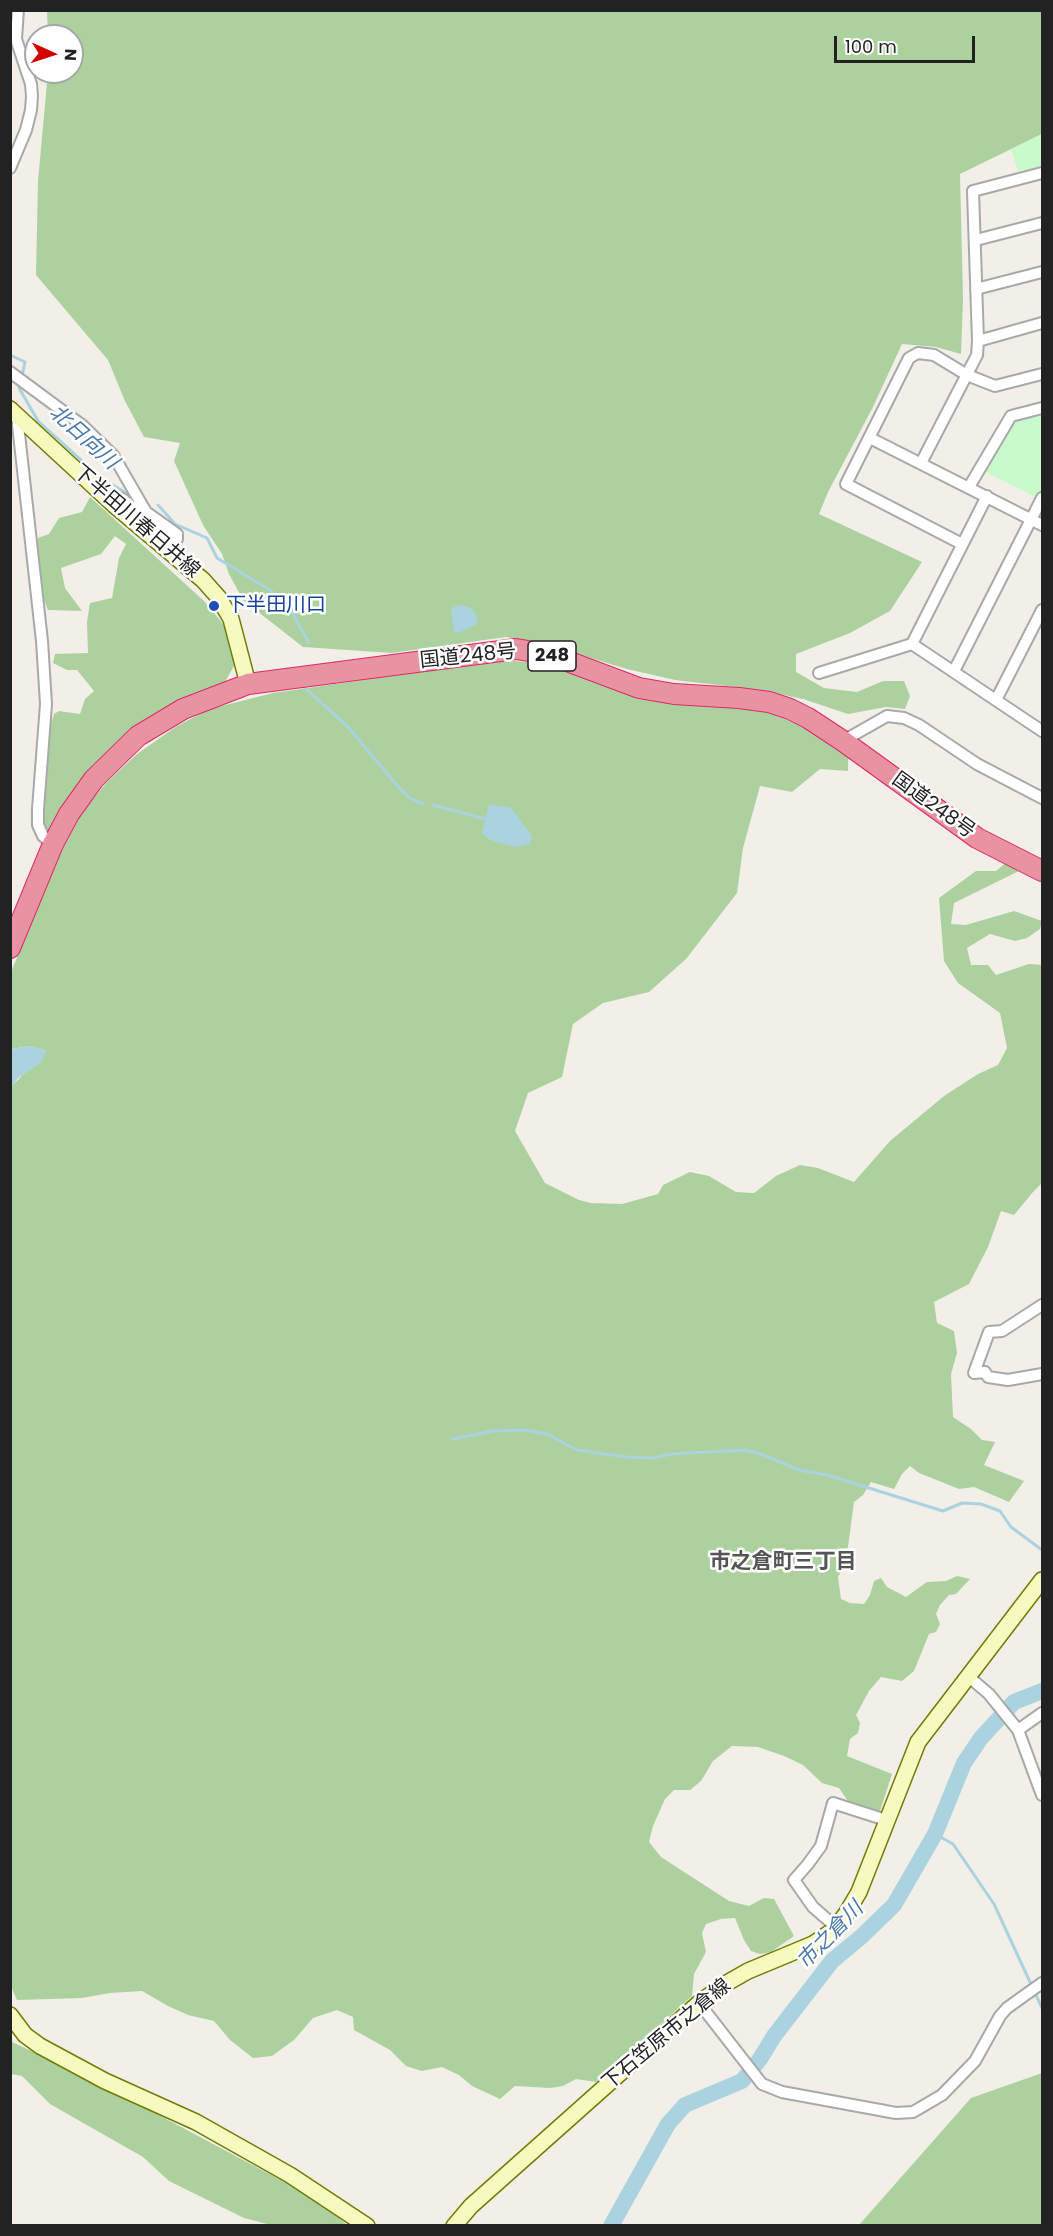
<!DOCTYPE html>
<html>
<head>
<meta charset="utf-8">
<style>
  body { margin:0 }
  #map { position:relative; width:1053px; height:2236px; overflow:hidden; background:#f2efe9; font-family:Poppins,sans-serif }
  canvas { display:block }
  .frame { position:absolute; inset:0; border:12px solid #222; pointer-events:none }
  .north { position:absolute; left:24px; top:24px; width:60px; height:60px; box-sizing:border-box; background:#fff; border:2px solid #a7a7a7; border-radius:50%; rotate:93deg; font-size:16px; font-weight:700; line-height:24px; text-align:center; color:#222 }
  .north::after { content:''; display:block; margin:auto; width:21px; height:27px; background:#d40000; clip-path:polygon(50% 0,100% 100%,50% 72%,0 100%) }
  .scale { position:absolute; left:834px; top:36px; width:141px; height:27px; box-sizing:border-box; border:3px solid #222; border-top:0; padding-left:8px; font-size:18px; line-height:21px; white-space:nowrap; color:#222; -webkit-text-stroke:4px #fff; paint-order:stroke }
</style>
</head>
<body>
<div id="map">
<canvas width="1053" height="2236"></canvas>
<div class="frame"></div>
<div class="north">N</div>
<div class="scale">100 m</div>
</div>
<script>
const g = document.querySelector('canvas').getContext('2d');
g.lineJoin = 'round';
function fillPath(path, color) { g.fillStyle = color; g.fill(path, 'evenodd'); }
const shape = rows => new Path2D(rows.map(r => 'M' + r).join(''));
function trace(path, color, width, dash) { g.strokeStyle = color; g.lineWidth = width; g.lineCap = dash ? 'butt' : 'round'; g.setLineDash(dash || []); g.stroke(path); }
function label(font, color, halo, rows, align = 'center') {
  g.font = font + ' Poppins,"Noto Sans JP",sans-serif'; g.lineWidth = 5; g.setLineDash([]); g.textBaseline = 'middle'; g.strokeStyle = halo; g.fillStyle = color; for (const [text, x, y, turn = 0] of rows) {
    g.save(); g.translate(x, y); g.rotate((+turn || 0) * Math.PI / 180); g.textAlign = isNaN(turn) ? turn : align; if (halo) g.strokeText(text, 0, 0); g.fillText(text, 0, 0); g.restore();
  }
}
const forest = shape([
  [47,11,1042,11,1042,134,960,174,963,298,961,354,936,347,902,344,873,407,828,492,819,514,922,562,890,611,850,633,796,654,796,672,824,688,857,692,883,681,904,681,910,696,905,709,886,707,848,714,803,699,760,690,675,680,627,669,540,643,506,637,392,653,303,647,243,600,229,574,222,554,203,525,174,461,180,443,144,437,125,401,108,360,36,275,38,181,48,72,72,72,72,36,48,36],
  [90,497,204,601,224,625,235,664,224,684,179,705,51,830,46,830,43,809,49,731,54,714,59,711,80,714,85,699,94,691,77,670,67,670,53,663,55,654,88,653,87,622,90,603,112,598,119,558,126,544,115,536,101,554,61,568,65,588,82,611,48,610,42,595,38,570,38,538,49,534,59,518,82,512],
  [503,660,538,663,660,702,712,704,762,711,801,725,848,756,848,771,820,769,792,792,760,786,743,848,737,893,686,959,649,992,603,1003,573,1024,562,1077,528,1093,515,1131,545,1183,579,1200,591,1203,622,1204,658,1194,663,1185,690,1172,709,1176,736,1192,754,1193,776,1176,800,1165,818,1168,854,1182,890,1141,944,1096,978,1074,998,1065,1007,1048,1000,1013,958,983,944,961,939,898,976,871,996,871,1008,861,1023,869,954,903,951,924,966,925,1014,911,1042,921,1040,929,1027,938,1015,941,990,934,967,948,971,965,988,965,996,975,1029,964,1042,965,1042,1183,1033,1192,1014,1215,1001,1211,988,1247,969,1284,934,1302,937,1323,954,1331,957,1353,951,1374,953,1417,971,1429,982,1440,995,1442,984,1465,1024,1481,1009,1502,974,1487,959,1489,919,1473,910,1466,902,1474,894,1489,871,1482,863,1495,854,1502,848,1547,843,1556,845,1565,838,1577,841,1599,850,1603,864,1604,870,1595,874,1581,881,1578,887,1587,906,1597,927,1582,946,1581,957,1576,970,1579,956,1594,949,1595,940,1605,936,1614,940,1624,936,1632,929,1634,914,1671,902,1681,881,1677,869,1691,856,1715,860,1723,858,1733,850,1739,847,1756,892,1774,879,1814,848,1801,839,1788,822,1783,803,1765,784,1756,758,1747,732,1746,713,1761,701,1781,690,1790,674,1790,665,1799,653,1826,649,1842,661,1857,729,1901,749,1906,764,1898,774,1899,794,1936,771,1952,760,1954,751,1951,744,1940,735,1918,721,1919,706,1924,702,1933,706,1952,694,1974,692,1996,596,2082,576,2079,563,2086,550,2088,515,2086,500,2099,472,2086,459,2075,442,2067,422,2071,406,2066,390,2050,354,2030,353,2017,337,2010,313,2018,294,2040,272,2056,253,2058,230,2040,214,2021,188,2015,168,2006,142,1991,110,1993,82,1998,17,2000,10,1984,10,1088,46,1051,30,1046,11,1049,11,972,61,852,82,813,106,783,137,754,177,726,210,709,273,693],
  [10,2041,95,2081,318,2200,347,2225,271,2225,244,2218,169,2181,143,2157,50,2104,22,2076,11,2074],
  [1042,2073,1042,2225,859,2225,971,2098]
]);
const park = shape([
  [1042,134,1042,167,1018,171,1011,149],
  [1042,408,1042,488,1037,498,980,469,1011,416]
]);
const water = shape([
  [461,605,469,607,475,612,478,621,476,625,458,633,454,631,451,611,455,606],
  [489,804,511,808,532,836,530,844,515,847,490,840,482,833],
  [30,1046,46,1051,41,1063,18,1078,11,1088,11,1049]
]);
const stream = shape([
  [10,355,25,362,22,376],
  [20,382,19,388,38,421,101,478,131,496],
  [158,505,175,524,207,538,217,558,270,590,292,612,309,643],
  [304,687,347,726,401,790,411,799,423,804],
  [433,805,485,819],
  [453,1439,494,1431,524,1430,547,1434,577,1450,627,1457,652,1458,672,1454,743,1450,758,1453,799,1470,827,1475,943,1511,962,1503,981,1504,1000,1511,1011,1527,1042,1550],
  [935,1834,953,1844,994,1904,1042,2008]
]);
const river = shape([
  [611,2226,668,2124,685,2105,742,2081,760,2059,774,2036,832,1961,862,1936,894,1905,935,1834,964,1763,981,1738,1014,1702,1042,1691]
]);
const street = shape([
  [10,168,26,130,31,110,32,96,31,84,16,39,18,10],
  [976,240,1042,223],
  [976,289,1042,272],
  [978,341,1042,323],
  [10,372,83,426,113,455,146,512,177,534,177,539,172,542,124,500,120,498,114,505],
  [17,416,42,641,46,704,38,809,38,825,43,836,53,844],
  [870,438,1042,525],
  [921,463,977,355,978,341,973,191,1042,173],
  [969,487,1011,416,1042,408],
  [987,496,912,644,1042,731],
  [962,544,846,484,909,358,918,353,934,355,967,375,995,386,1042,374],
  [954,671,1042,498],
  [819,673,912,644],
  [996,700,1042,610],
  [843,741,887,716,904,718,919,725,977,764,1042,798],
  [1042,1305,1002,1331,989,1332,974,1373,985,1372,988,1377,1008,1380,1042,1374],
  [969,1677,989,1694,1018,1730,1042,1795],
  [1018,1730,1042,1713],
  [836,1927,813,1907,794,1880,808,1864,821,1846,833,1803,886,1820],
  [699,2003,762,2084,782,2092,896,2113,913,2112,942,2095,975,2061,1000,2016,1007,2008,1042,1983]
]);
const secondary = shape([
  [10,409,114,505,203,580,219,598,231,619,248,684],
  [10,2015,25,2035,40,2046,105,2081,196,2122,290,2175,367,2226],
  [454,2226,471,2206,699,2003,725,1984,748,1971,813,1944,834,1930,846,1914,859,1892,918,1742,1042,1580]
]);
const highway = shape([
  [10,948,53,844,69,814,94,779,138,736,183,709,248,684,516,649,541,653,567,661,639,688,674,694,739,698,769,702,790,709,808,718,843,741,977,838,1042,871]
]);
const markers = [
  [214,606,6,"#1a4fb4"]
];
const shields = [
  [552,656,48]
];
const shieldNames = [
  ["248",552,656]
];
const streetNames = [
  ["下半田川春日井線",136,522,41],
  ["国道248号",468,657,-6],
  ["国道248号",933,806,36],
  ["下石笠原市之倉線",667,2035,-40]
];
const transitNames = [
  ["下半田川口",226,606]
];
const waterNames = [
  ["北日向川",83,438,42],
  ["市之倉川",831,1936,-46]
];
const neighbourhoodNames = [
  ["市之倉町三丁目",783,1563]
];
fillPath(forest, '#add19e');
fillPath(park, '#c8facc');
fillPath(water, '#aad3df');
trace(stream, '#aad3df', 3);
trace(river, '#aad3df', 16);
trace(street, '#a9a9a9', 14);
trace(secondary, '#707d05', 18);
trace(highway, '#dc2a67', 22);
trace(street, '#fff', 10);
trace(secondary, '#f7fabf', 15);
trace(highway, '#e892a2', 20);
for (const [x, y, r, color] of markers) { const dot = new Path2D(); dot.arc(x, y, r, 0, 2 * Math.PI); g.fillStyle = color; g.fill(dot); trace(dot, '#fff', 2); }
for (const [x, y, w] of shields) { const box = new Path2D(); box.roundRect(x - w / 2, y - 15, w, 30, 4.5); g.fillStyle = '#fff'; g.fill(box); trace(box, '#222', 1.5); }
label('bold 18px', '#222', null, shieldNames);
label('20px', '#222', '#fff', streetNames);
label('20px', '#164399', '#fff', transitNames, 'left');
label('italic 21px', '#4a7aab', '#fff', waterNames);
label('bold 21px', '#555', '#fff', neighbourhoodNames);
</script>
</body>
</html>
